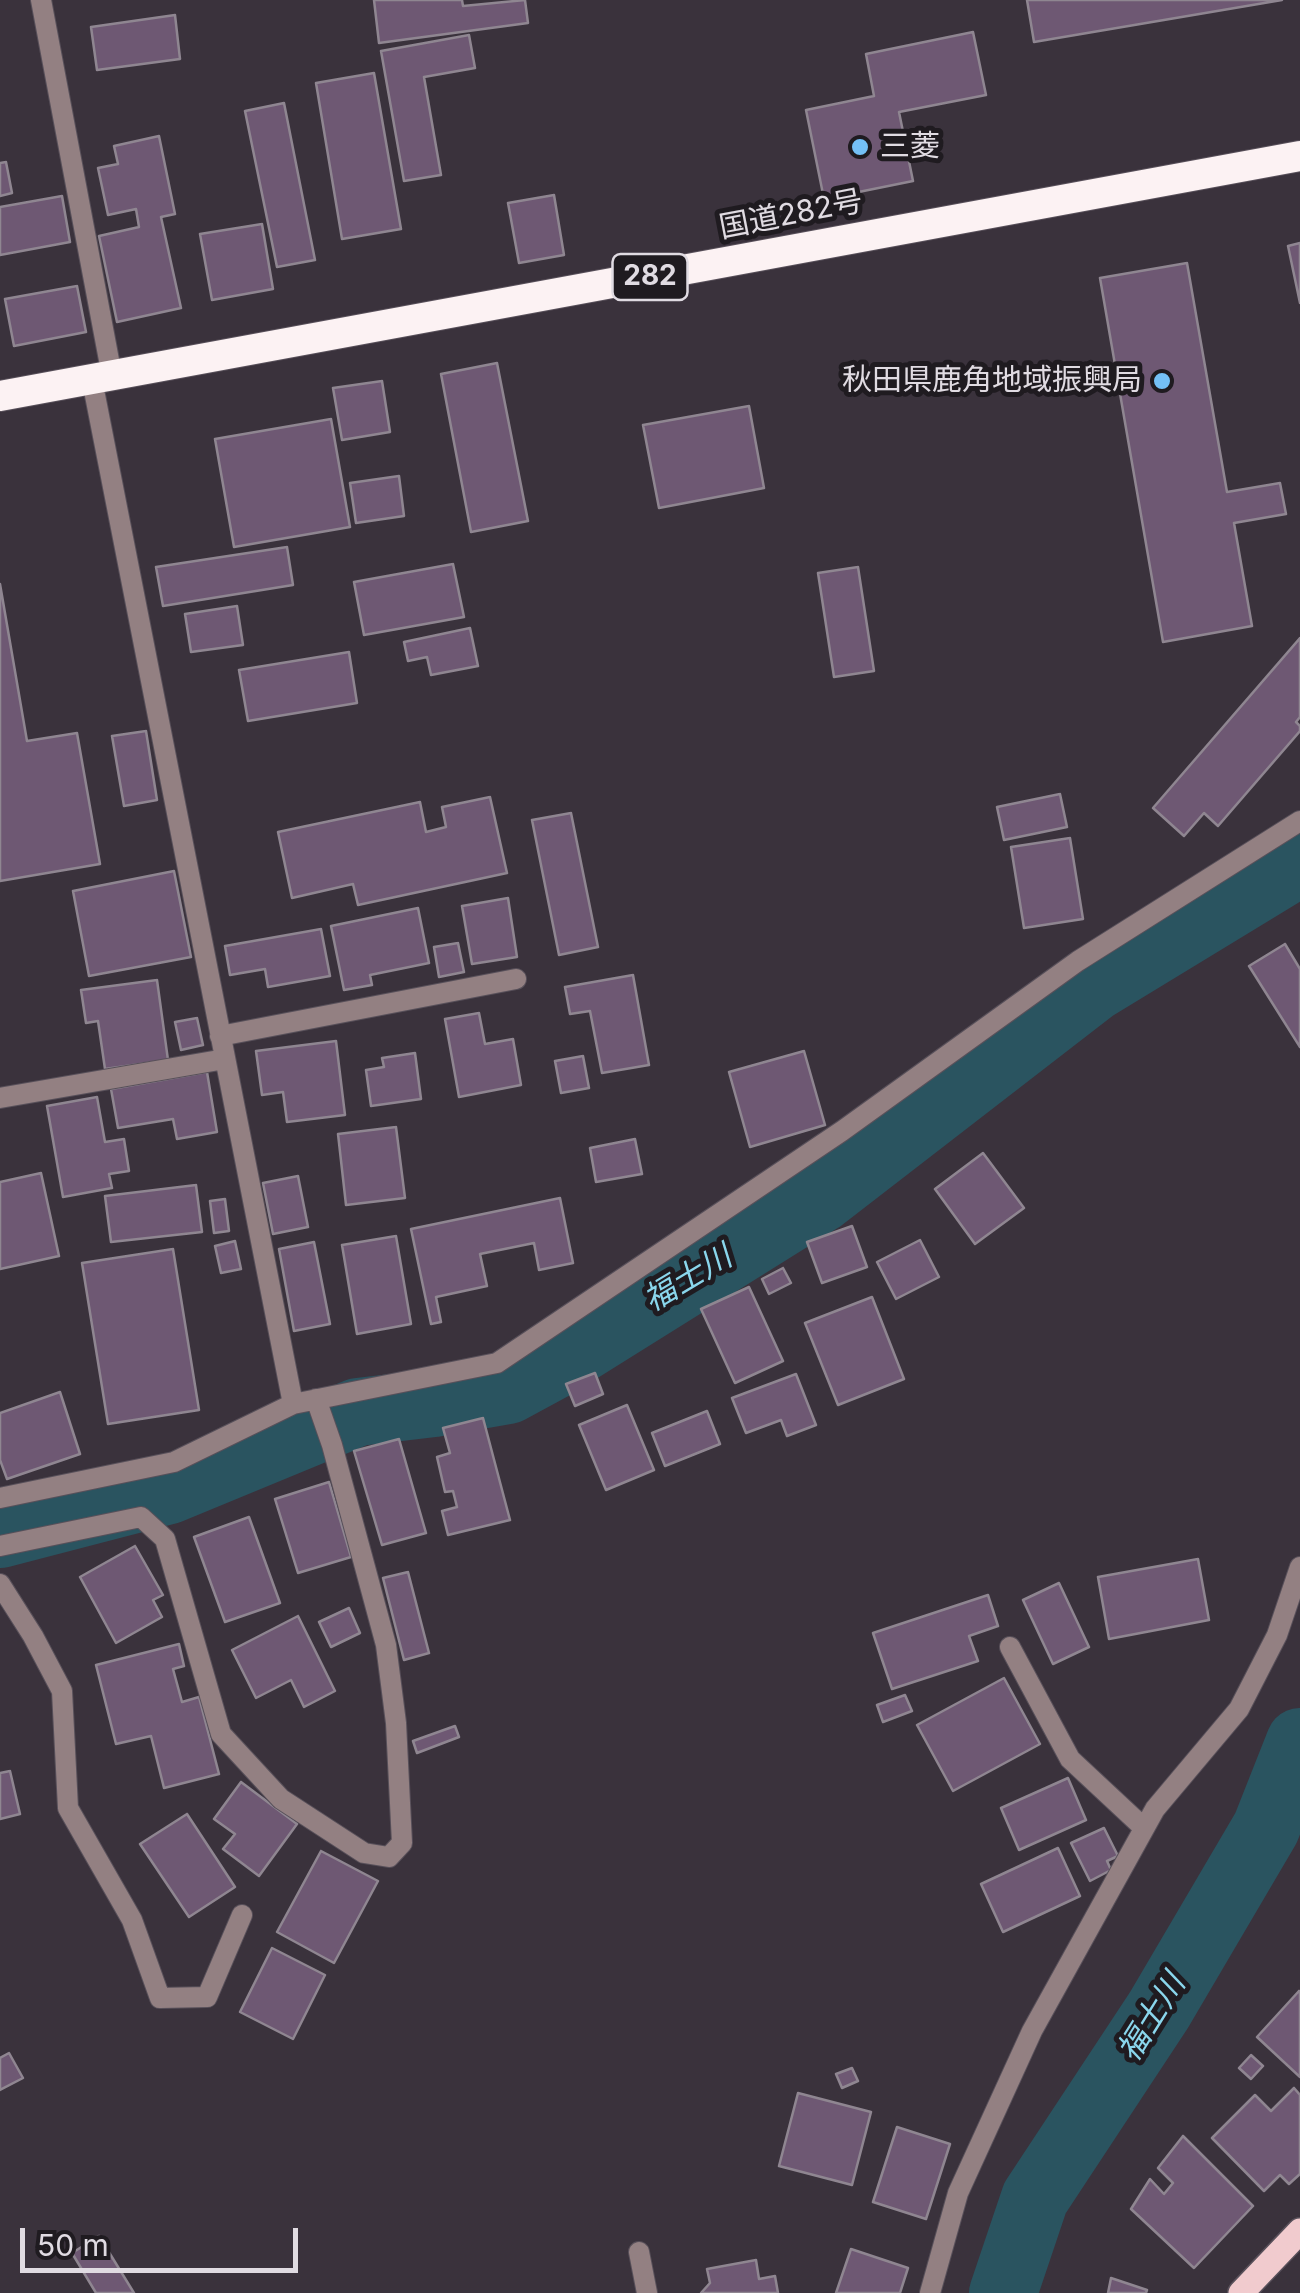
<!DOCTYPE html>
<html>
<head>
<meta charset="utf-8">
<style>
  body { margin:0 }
  #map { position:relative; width:1300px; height:2293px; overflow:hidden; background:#3a323c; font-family:Inter,sans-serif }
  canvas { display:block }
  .scale { position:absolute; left:20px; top:2228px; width:278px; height:45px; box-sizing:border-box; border:5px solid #e0dbe2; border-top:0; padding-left:12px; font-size:30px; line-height:35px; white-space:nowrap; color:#e0dbe2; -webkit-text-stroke:8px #1f1b20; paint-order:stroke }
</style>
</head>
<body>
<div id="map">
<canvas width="1300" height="2293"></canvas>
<div class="scale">50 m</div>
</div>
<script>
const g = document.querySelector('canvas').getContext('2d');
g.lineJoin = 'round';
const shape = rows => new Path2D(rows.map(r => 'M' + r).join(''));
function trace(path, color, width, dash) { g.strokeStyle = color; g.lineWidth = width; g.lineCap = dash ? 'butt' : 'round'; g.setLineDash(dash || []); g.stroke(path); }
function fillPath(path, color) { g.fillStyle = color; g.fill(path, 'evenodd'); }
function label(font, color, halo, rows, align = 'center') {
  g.font = font + ' Inter,"Noto Sans JP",sans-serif'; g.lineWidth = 10; g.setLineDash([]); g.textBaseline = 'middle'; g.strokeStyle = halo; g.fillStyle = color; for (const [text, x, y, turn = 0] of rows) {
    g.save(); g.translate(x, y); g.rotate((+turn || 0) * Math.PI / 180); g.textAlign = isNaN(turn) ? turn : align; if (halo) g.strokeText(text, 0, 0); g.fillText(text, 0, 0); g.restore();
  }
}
const river = shape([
  [0,1534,169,1490,358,1412,434,1403,508,1390,556,1364,820,1199,1093,988,1300,862],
  [1003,2293,1035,2198,1159,2010,1266,1828,1300,1742]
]);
const building = shape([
  [374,0,462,0,463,6,525,0,528,23,379,43,374,0],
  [1027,0,1282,0,1034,42,1027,0],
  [175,15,180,59,97,70,91,27,175,15],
  [973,32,986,95,899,112,913,181,824,199,806,110,874,96,866,54,973,32],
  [469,35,475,68,424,77,441,175,404,181,381,51,469,35],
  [374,73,401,229,342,239,316,83,374,73],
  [284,103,315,260,277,267,245,111,284,103],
  [159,136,175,214,161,217,181,308,117,322,99,236,139,227,136,209,108,215,98,168,118,164,114,146,159,136],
  [6,162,12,193,0,196,0,163,6,162],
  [554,195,564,255,519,263,508,203,554,195],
  [62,196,70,242,0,255,0,207,62,196],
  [262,224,273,289,212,300,200,234,262,224],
  [1300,243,1300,303,1288,246,1300,243],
  [1187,263,1227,492,1280,483,1286,514,1234,523,1252,626,1163,642,1100,278,1187,263],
  [77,286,86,332,14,346,5,299,77,286],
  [497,363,528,521,471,532,441,374,497,363],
  [382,381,390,432,342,440,333,388,382,381],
  [749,406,764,488,659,508,643,425,749,406],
  [331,419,350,527,234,547,215,439,331,419],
  [399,476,404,516,356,523,350,483,399,476],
  [287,547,293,585,163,606,156,567,287,547],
  [453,564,464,617,364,635,354,582,453,564],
  [858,567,874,671,834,677,818,573,858,567],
  [0,584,27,741,77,733,100,864,0,881,0,584],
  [237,606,243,645,191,652,185,614,237,606],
  [470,628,478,666,431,675,427,657,408,661,404,642,470,628],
  [1300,638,1300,717,1296,722,1300,726,1300,731,1218,826,1204,813,1184,836,1153,808,1300,638],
  [349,652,357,703,248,721,239,670,349,652],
  [146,731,157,800,124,806,112,736,146,731],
  [1060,794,1067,827,1004,840,997,807,1060,794],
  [490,797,507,873,358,905,353,884,292,898,278,832,420,802,426,832,446,827,442,807,490,797],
  [571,813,598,947,559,955,532,820,571,813],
  [1070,838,1083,919,1024,928,1011,847,1070,838],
  [174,871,191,957,89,976,73,891,174,871],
  [508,898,517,957,472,964,462,906,508,898],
  [418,908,429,963,370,975,372,985,344,990,331,926,418,908],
  [321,929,330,976,268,987,265,969,230,975,225,946,321,929],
  [458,943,464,972,439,977,434,947,458,943],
  [1285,944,1300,969,1300,1047,1249,966,1285,944],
  [633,975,649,1065,602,1073,590,1011,570,1014,565,987,633,975],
  [157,980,168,1060,105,1069,98,1021,86,1023,81,990,157,980],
  [479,1013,485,1044,513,1039,521,1085,459,1097,445,1019,479,1013],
  [197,1018,203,1045,181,1050,175,1022,197,1018],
  [336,1041,345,1115,287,1122,283,1092,262,1095,256,1051,336,1041],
  [804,1051,825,1125,750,1147,729,1072,804,1051],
  [415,1053,421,1099,371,1106,366,1070,384,1067,382,1058,415,1053],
  [583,1056,589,1088,561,1093,555,1061,583,1056],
  [207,1072,217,1132,177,1139,173,1119,118,1128,111,1089,207,1072],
  [97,1097,105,1142,124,1139,129,1171,109,1174,112,1188,63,1197,47,1106,97,1097],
  [396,1127,405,1198,346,1205,338,1134,396,1127],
  [635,1139,642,1174,596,1182,590,1148,635,1139],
  [983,1153,1024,1208,975,1244,935,1189,983,1153],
  [41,1173,59,1256,0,1269,0,1182,41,1173],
  [298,1176,308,1227,273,1234,263,1183,298,1176],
  [196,1185,202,1232,111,1242,105,1196,196,1185],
  [560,1198,573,1263,539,1270,534,1243,480,1254,487,1286,436,1297,441,1322,431,1324,411,1229,560,1198],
  [225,1199,229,1231,214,1233,210,1201,225,1199],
  [852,1226,867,1267,822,1283,807,1242,852,1226],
  [396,1236,411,1324,357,1334,342,1245,396,1236],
  [920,1240,939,1277,896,1299,877,1262,920,1240],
  [235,1241,241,1269,221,1273,215,1246,235,1241],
  [314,1242,330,1324,294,1331,279,1249,314,1242],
  [173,1249,199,1410,108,1424,82,1263,173,1249],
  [783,1268,791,1283,769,1294,762,1279,783,1268],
  [749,1287,783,1361,735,1383,701,1309,749,1287],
  [872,1297,904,1379,838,1405,805,1323,872,1297],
  [595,1373,603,1394,575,1406,566,1384,595,1373],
  [796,1374,816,1425,787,1436,781,1420,746,1433,732,1398,796,1374],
  [60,1392,80,1454,7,1479,0,1460,0,1413,60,1392],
  [627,1405,654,1470,606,1490,579,1425,627,1405],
  [707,1411,720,1444,665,1466,652,1433,707,1411],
  [483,1418,510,1520,448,1535,442,1511,457,1507,453,1491,445,1492,437,1457,450,1453,443,1428,483,1418],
  [399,1439,426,1533,382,1545,354,1451,399,1439],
  [329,1482,351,1557,298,1573,275,1499,329,1482],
  [249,1517,280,1603,225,1622,194,1537,249,1517],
  [135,1546,163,1595,153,1600,162,1617,116,1643,80,1577,135,1546],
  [1198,1559,1209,1620,1109,1639,1098,1577,1198,1559],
  [408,1572,429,1653,404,1660,383,1578,408,1572],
  [1059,1583,1089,1647,1053,1664,1023,1600,1059,1583],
  [988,1595,998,1626,969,1636,978,1661,892,1689,873,1633,988,1595],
  [349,1608,360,1633,331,1647,319,1622,349,1608],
  [298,1616,335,1691,304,1707,291,1680,256,1698,232,1650,298,1616],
  [179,1644,184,1666,173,1669,182,1702,199,1697,219,1774,164,1788,151,1736,116,1744,96,1665,179,1644],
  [1004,1678,1040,1744,953,1791,917,1725,1004,1678],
  [905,1695,912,1711,883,1722,877,1705,905,1695],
  [455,1726,459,1737,417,1753,413,1741,455,1726],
  [10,1771,20,1814,0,1819,0,1773,10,1771],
  [1068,1778,1086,1820,1019,1850,1001,1808,1068,1778],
  [241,1782,297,1824,259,1876,223,1849,235,1834,214,1819,241,1782],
  [187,1814,235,1887,189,1917,140,1844,187,1814],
  [1104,1828,1118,1856,1107,1861,1111,1870,1090,1881,1071,1843,1104,1828],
  [1058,1848,1080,1896,1003,1932,981,1884,1058,1848],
  [321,1851,378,1881,334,1963,277,1932,321,1851],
  [272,1948,325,1975,293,2039,240,2012,272,1948],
  [1299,1991,1300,1992,1300,2077,1257,2037,1299,1991],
  [9,2053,23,2078,0,2090,0,2058,9,2053],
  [1251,2055,1263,2066,1251,2079,1239,2068,1251,2055],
  [852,2068,858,2081,842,2088,836,2074,852,2068],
  [1294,2088,1300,2095,1300,2174,1289,2184,1280,2175,1264,2191,1212,2138,1255,2095,1271,2111,1294,2088],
  [798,2093,871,2112,852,2185,779,2166,798,2093],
  [897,2127,950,2144,926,2219,873,2202,897,2127],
  [1183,2136,1253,2206,1194,2268,1131,2209,1150,2179,1164,2194,1173,2183,1158,2168,1183,2136],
  [99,2236,134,2293,96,2293,72,2253,99,2236],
  [851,2249,908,2268,900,2293,836,2293,851,2249],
  [756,2260,759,2279,775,2276,778,2293,701,2293,710,2283,707,2269,756,2260],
  [1111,2278,1147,2290,1146,2293,1108,2293,1111,2278]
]);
const street = shape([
  [41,0,112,376],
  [92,380,293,1404],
  [220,1036,516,979],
  [0,1098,225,1059],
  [0,1498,174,1462,293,1404,497,1363,842,1131,1078,961,1300,821],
  [0,1546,141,1517,165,1539,221,1734,281,1799,364,1853,389,1857,402,1843,396,1723,386,1645,332,1445,316,1399],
  [0,1584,33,1636,62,1691,68,1808,132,1920,160,1998,207,1997,242,1915],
  [1010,1647,1070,1759,1144,1828],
  [639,2252,647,2293],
  [930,2293,958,2193,1032,2031,1155,1809,1239,1709,1277,1635,1300,1567]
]);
const primary = shape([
  [1241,2293,1300,2231]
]);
const highway = shape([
  [0,396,1300,156]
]);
const markers = [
  [860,147,10,"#74c0f6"],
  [1162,381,10,"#74c0f6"]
];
const shields = [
  [650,277,75]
];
const shieldNames = [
  ["282",650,277]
];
const poiNames = [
  ["三菱",880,147],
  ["秋田県鹿角地域振興局",1142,381,"right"]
];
const streetNames = [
  ["国道282号",791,215,-11]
];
const waterNames = [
  ["福士川",688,1279,-31],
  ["福士川",1152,2018,-58]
];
trace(river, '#2a5460', 68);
fillPath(building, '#6e5873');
trace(building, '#8f8691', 2.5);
trace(street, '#58505a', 22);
trace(primary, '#58505a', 28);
trace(highway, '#58505a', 32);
trace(street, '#938082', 20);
trace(primary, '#f1cbce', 25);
trace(highway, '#fcf2f3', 30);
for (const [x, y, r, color] of markers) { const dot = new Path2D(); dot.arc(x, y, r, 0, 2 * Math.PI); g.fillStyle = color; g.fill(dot); trace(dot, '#1f1b20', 4); }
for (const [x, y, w] of shields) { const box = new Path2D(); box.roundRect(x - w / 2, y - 23, w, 46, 8); g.fillStyle = '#1f1b20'; g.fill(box); trace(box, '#e0dbe2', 2.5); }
label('bold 28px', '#e0dbe2', null, shieldNames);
label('30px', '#e0dbe2', '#1f1b20', poiNames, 'left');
label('30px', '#e0dbe2', '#1f1b20', streetNames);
label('italic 32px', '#8ad6ec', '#1f1b20', waterNames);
</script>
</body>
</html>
